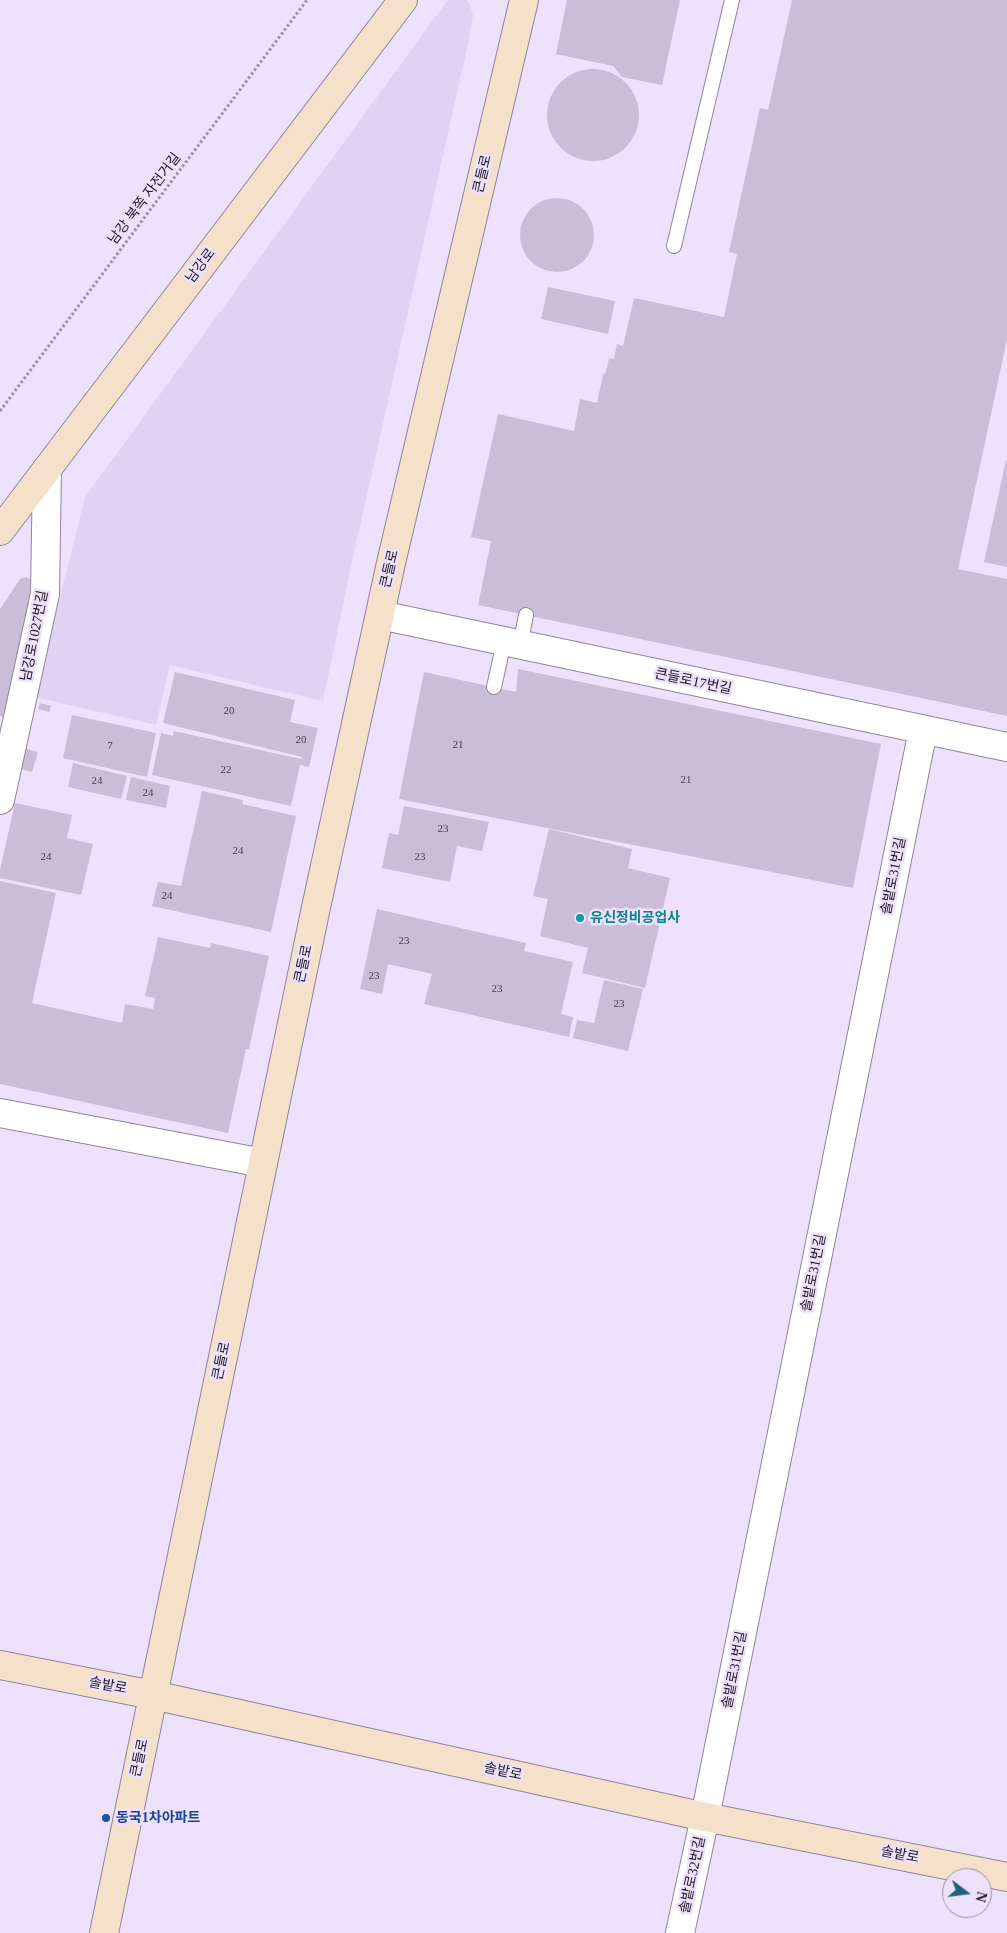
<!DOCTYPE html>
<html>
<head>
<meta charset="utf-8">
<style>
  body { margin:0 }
  #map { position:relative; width:1007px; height:1933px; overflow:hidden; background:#ede1fd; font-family:"Times New Roman",serif }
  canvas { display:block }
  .north { position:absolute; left:942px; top:1868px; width:50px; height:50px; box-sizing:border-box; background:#ede1fd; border:1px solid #9990a5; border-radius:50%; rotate:105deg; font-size:14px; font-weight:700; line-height:20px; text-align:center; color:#1b1620 }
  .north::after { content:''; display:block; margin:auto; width:18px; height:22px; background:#206576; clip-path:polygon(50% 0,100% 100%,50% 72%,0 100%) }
</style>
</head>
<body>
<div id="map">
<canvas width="1007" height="1933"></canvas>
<div class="north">N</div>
</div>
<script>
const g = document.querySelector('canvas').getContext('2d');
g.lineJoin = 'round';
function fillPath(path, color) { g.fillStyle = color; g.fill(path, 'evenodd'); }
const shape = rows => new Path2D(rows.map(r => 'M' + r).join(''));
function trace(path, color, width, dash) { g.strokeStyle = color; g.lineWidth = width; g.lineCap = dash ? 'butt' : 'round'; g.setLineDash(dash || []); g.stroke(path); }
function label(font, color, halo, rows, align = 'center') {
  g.font = font + ' "Times New Roman","Noto Sans KR",serif'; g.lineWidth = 5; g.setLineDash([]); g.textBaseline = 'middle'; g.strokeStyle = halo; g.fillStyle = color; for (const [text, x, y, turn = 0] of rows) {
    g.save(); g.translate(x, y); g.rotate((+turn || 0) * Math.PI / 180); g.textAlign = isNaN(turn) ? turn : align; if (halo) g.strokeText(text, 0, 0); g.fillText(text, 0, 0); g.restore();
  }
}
const built = shape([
  [450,0,467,0,469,2,473,15,468,44,351,566,323,701,170,665,156,725,35,697,85,497,447,1]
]);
const building = shape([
  [567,0,680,0,662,85,622,77,613,66,556,54],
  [792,0,1007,0,1007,339,958,569,1007,579,1007,716,478,605,491,541,471,537,498,414,574,431,580,399,597,403,603,375,606,372,609,358,614,359,617,344,623,346,634,298,724,317,737,254,729,252,760,108,768,110],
  '547 115a46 46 0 1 1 92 0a46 46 0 1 1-92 0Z',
  '520 235a37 37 0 1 1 74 0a37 37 0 1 1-74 0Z',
  [548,287,615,301,608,334,541,319],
  [1006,460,1007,461,1007,567,984,562],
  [27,577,34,583,5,717,0,716,0,609,20,579],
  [518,669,881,744,853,888,399,799,424,672,516,692],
  [175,672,295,700,290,722,318,728,309,767,300,765,291,806,152,775,161,733,173,736,174,731,301,759,302,757,163,723],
  [40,703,51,706,49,712,38,709],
  [72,715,156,733,147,777,63,758],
  [24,748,38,752,32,772,18,768],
  [73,763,127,776,121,799,68,787],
  [131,777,170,786,166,808,126,800],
  [202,791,243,800,242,804,296,816,271,932,152,906,158,882,181,886],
  [15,803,72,815,67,838,93,844,81,895,0,878,0,870],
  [404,806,489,822,482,851,457,846,450,882,382,868,389,833,398,835],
  [549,829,632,849,628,868,670,878,645,988,582,973,588,948,540,936,548,899,533,896],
  [0,881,56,893,32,1003,122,1023,125,1004,153,1009,155,998,145,996,158,937,210,948,211,943,269,956,249,1049,246,1049,228,1133,0,1084],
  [377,909,526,943,524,951,573,962,561,1014,573,1017,569,1037,424,1004,432,974,388,964,382,994,360,989],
  [604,980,643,989,628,1051,573,1038,577,1020,594,1023]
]);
const path = shape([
  [0,411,307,0]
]);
const lane = shape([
  [674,246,732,0],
  [520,646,526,615],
  [494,687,504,642]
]);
const street = shape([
  [380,615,1007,747],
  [0,800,45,594,47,469],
  [0,1113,263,1163],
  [680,1933,705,1817,923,730]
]);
const secondary = shape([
  [0,531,403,0],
  [0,1665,153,1695,705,1817,1007,1877],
  [104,1933,315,912,391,563,524,0]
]);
const markers = [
  [580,918,5,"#0f9aa8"],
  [106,1818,5,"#1a4fb4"]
];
const numberNames = [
  ["20",229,711],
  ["20",301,740],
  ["21",458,745],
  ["7",110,746],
  ["22",226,770],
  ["21",686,780],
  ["24",97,781],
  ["24",148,793],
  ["23",443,829],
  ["24",238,851],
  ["24",46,857],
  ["23",420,857],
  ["24",167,896],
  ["23",404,941],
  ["23",374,976],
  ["23",497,989],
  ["23",619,1004]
];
const streetNames = [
  ["큰들로",483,174,-77],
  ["남강 북쪽 자전거길",145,199,-53],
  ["남강로",201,266,-53],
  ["큰들로",390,569,-77],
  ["남강로1027번길",35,636,-79],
  ["큰들로17번길",693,682,12],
  ["솔밭로31번길",894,876,-79],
  ["큰들로",304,964,-78],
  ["솔밭로31번길",814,1273,-79],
  ["큰들로",222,1361,-78],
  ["솔밭로31번길",735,1670,-79],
  ["솔밭로",108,1686,11],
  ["큰들로",140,1758,-78],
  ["솔밭로",503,1772,12],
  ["솔밭로",900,1855,11],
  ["솔밭로32번길",693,1875,-78]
];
const cultureNames = [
  ["유신정비공업사",590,918]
];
const transitNames = [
  ["동국1차아파트",116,1818]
];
fillPath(built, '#e1d2f4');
fillPath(building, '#c9bdd8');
trace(lane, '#90849e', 16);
trace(street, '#90849e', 30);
trace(secondary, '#90849e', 30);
trace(path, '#998fa4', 3, [2.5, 2.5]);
trace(lane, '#fff', 14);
trace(street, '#fff', 28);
trace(secondary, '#f5e0c9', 28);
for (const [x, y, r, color] of markers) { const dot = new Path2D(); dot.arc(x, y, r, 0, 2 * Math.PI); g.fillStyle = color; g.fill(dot); trace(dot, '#ede1fd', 2); }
label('11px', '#46404e', null, numberNames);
label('14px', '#1b1620', '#ede1fd', streetNames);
label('bold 14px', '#0d838f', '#ede1fd', cultureNames, 'left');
label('bold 14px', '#164399', '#ede1fd', transitNames, 'left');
</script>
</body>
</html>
